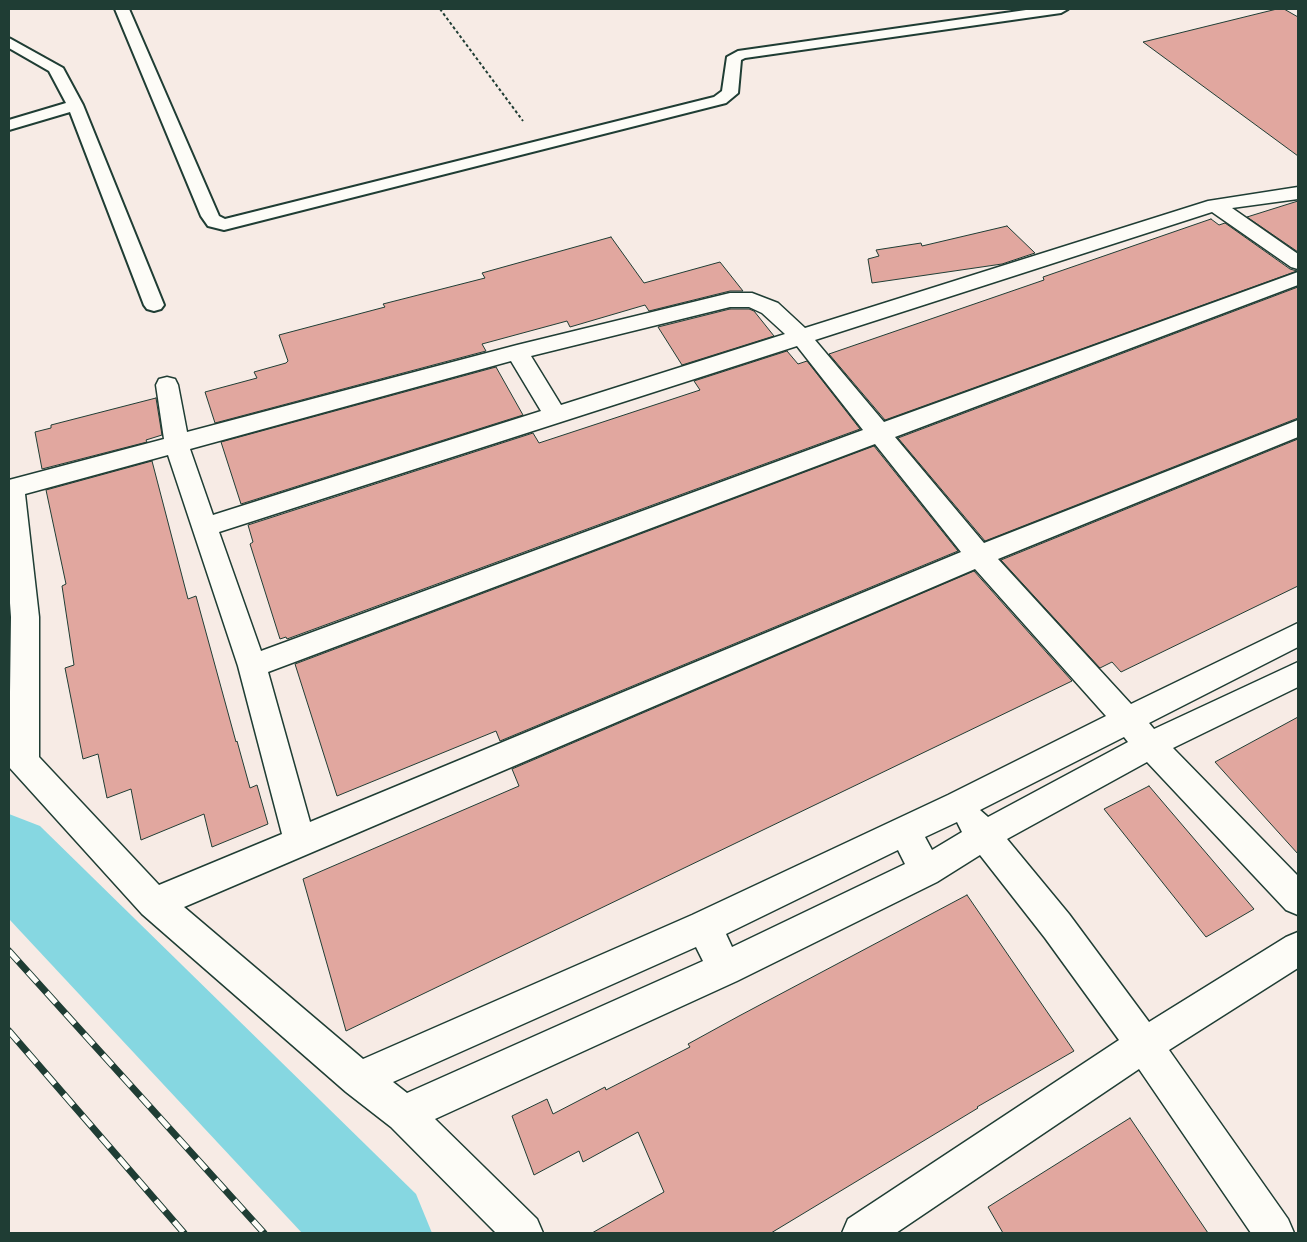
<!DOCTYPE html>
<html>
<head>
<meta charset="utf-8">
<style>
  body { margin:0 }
  #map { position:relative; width:1307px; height:1242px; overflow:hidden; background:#f7ebe5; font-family:Pangolin,sans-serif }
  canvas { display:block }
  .frame { position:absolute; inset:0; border:10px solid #1f3d34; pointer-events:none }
</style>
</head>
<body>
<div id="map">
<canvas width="1307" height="1242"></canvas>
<div class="frame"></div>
</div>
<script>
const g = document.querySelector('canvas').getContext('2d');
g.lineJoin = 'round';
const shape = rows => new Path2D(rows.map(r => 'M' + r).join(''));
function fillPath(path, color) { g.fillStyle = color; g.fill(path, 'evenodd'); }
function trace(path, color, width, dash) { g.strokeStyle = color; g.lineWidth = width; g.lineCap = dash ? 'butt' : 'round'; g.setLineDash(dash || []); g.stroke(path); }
const river = shape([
  [9,814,40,826,416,1194,432,1233,302,1233,9,919,9,814]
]);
const building = shape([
  [1277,9,1284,9,1298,17,1298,156,1143,42,1277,9],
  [1298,201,1298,252,1247,217,1298,201],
  [1211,219,1219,225,1225,223,1290,269,1297,271,885,420,829,354,1044,280,1043,277,1211,219],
  [1007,226,1035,253,1002,264,872,283,868,259,879,256,876,250,921,243,922,246,1007,226],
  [611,237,644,283,720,262,743,291,730,291,649,311,645,305,570,327,567,321,482,344,486,351,215,423,205,392,257,378,254,372,286,363,288,361,279,335,385,307,383,304,485,278,482,273,611,237],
  [1298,287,1298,418,985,541,898,438,1298,287],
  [730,309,749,309,754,311,774,336,682,365,658,327,730,309],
  [787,351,798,364,807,361,860,429,287,639,286,637,280,639,250,544,253,542,248,525,533,433,539,443,700,390,694,381,787,351],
  [496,367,523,415,241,504,221,442,496,367],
  [156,398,162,435,146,440,147,442,42,469,35,432,51,428,51,425,156,398],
  [1298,439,1298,586,1121,672,1112,662,1100,668,1001,560,1298,439],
  [874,446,958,551,500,741,496,731,337,796,295,664,874,446],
  [152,461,188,599,196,596,236,742,237,741,250,788,257,785,268,824,212,847,204,814,141,840,131,789,107,798,98,754,83,759,65,668,74,665,62,586,66,584,46,490,152,461],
  [974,571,1072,681,346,1031,303,879,519,786,512,769,974,571],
  [1298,717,1298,854,1215,762,1298,717],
  [1149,786,1254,909,1206,937,1104,809,1149,786],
  [967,895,1074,1051,977,1107,978,1108,771,1233,592,1233,664,1192,638,1132,583,1162,579,1151,534,1175,512,1116,547,1099,553,1114,605,1087,606,1090,690,1047,688,1044,739,1016,967,895],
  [1130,1118,1208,1233,1003,1233,988,1207,1130,1118]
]);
const path = shape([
  [440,9,523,121]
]);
const service = shape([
  [115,9,129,9,219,216,225,219,714,97,722,91,727,57,738,51,1033,9,1068,9,1061,13,745,58,741,60,738,93,726,103,224,230,208,226,201,216,115,9],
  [9,38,63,68,83,105,164,305,161,309,154,311,147,309,144,305,70,112,9,130,9,120,66,103,49,71,9,48,9,38]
]);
const minor = shape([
  [1298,187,1298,199,1232,208,1298,254,1298,269,1291,267,1212,212,815,340,884,422,1298,272,1298,285,895,437,984,543,1298,420,1298,437,998,559,1131,704,1298,623,1298,647,1149,723,1154,729,1298,662,1298,687,1173,748,1298,876,1298,915,1286,910,1147,762,1007,839,1069,914,1149,1022,1286,937,1298,932,1298,968,1169,1050,1288,1219,1294,1233,1251,1233,1139,1069,896,1233,842,1233,848,1219,1119,1040,1045,938,980,855,937,882,737,981,435,1119,537,1219,543,1233,496,1233,391,1127,346,1092,142,914,9,767,11,617,9,589,9,480,164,439,156,385,159,379,167,377,175,379,178,385,187,432,517,345,730,293,752,293,778,303,805,328,1208,201,1298,187],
  [730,307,749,307,762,313,785,334,561,405,531,356,730,307],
  [797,346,863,430,261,651,219,532,797,346],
  [511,361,541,411,213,515,190,449,511,361],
  [875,444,961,552,310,822,268,672,875,444],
  [168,455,238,666,282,834,159,885,39,757,39,617,25,494,168,455],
  [975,569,1106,716,948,795,692,915,363,1059,184,907,975,569],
  [1124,737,1128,742,988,817,980,810,1124,737],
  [957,822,962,832,932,850,925,837,957,822],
  [898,850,905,864,732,947,726,934,898,850],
  [696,947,703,961,407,1093,393,1082,696,947]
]);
const rail = shape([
  [9,951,264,1233],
  [9,1031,184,1233]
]);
fillPath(river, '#86d7e1');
fillPath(building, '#e1a79f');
trace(building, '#1f3d34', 1);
trace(service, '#1f3d34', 4);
trace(minor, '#1f3d34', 3);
trace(path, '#1f3d34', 2, [3, 2.5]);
fillPath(service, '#fdfcf7');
fillPath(minor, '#fdfcf7');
trace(rail, '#1f3d34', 7);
trace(rail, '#fdfcf7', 5, [14]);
</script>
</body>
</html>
